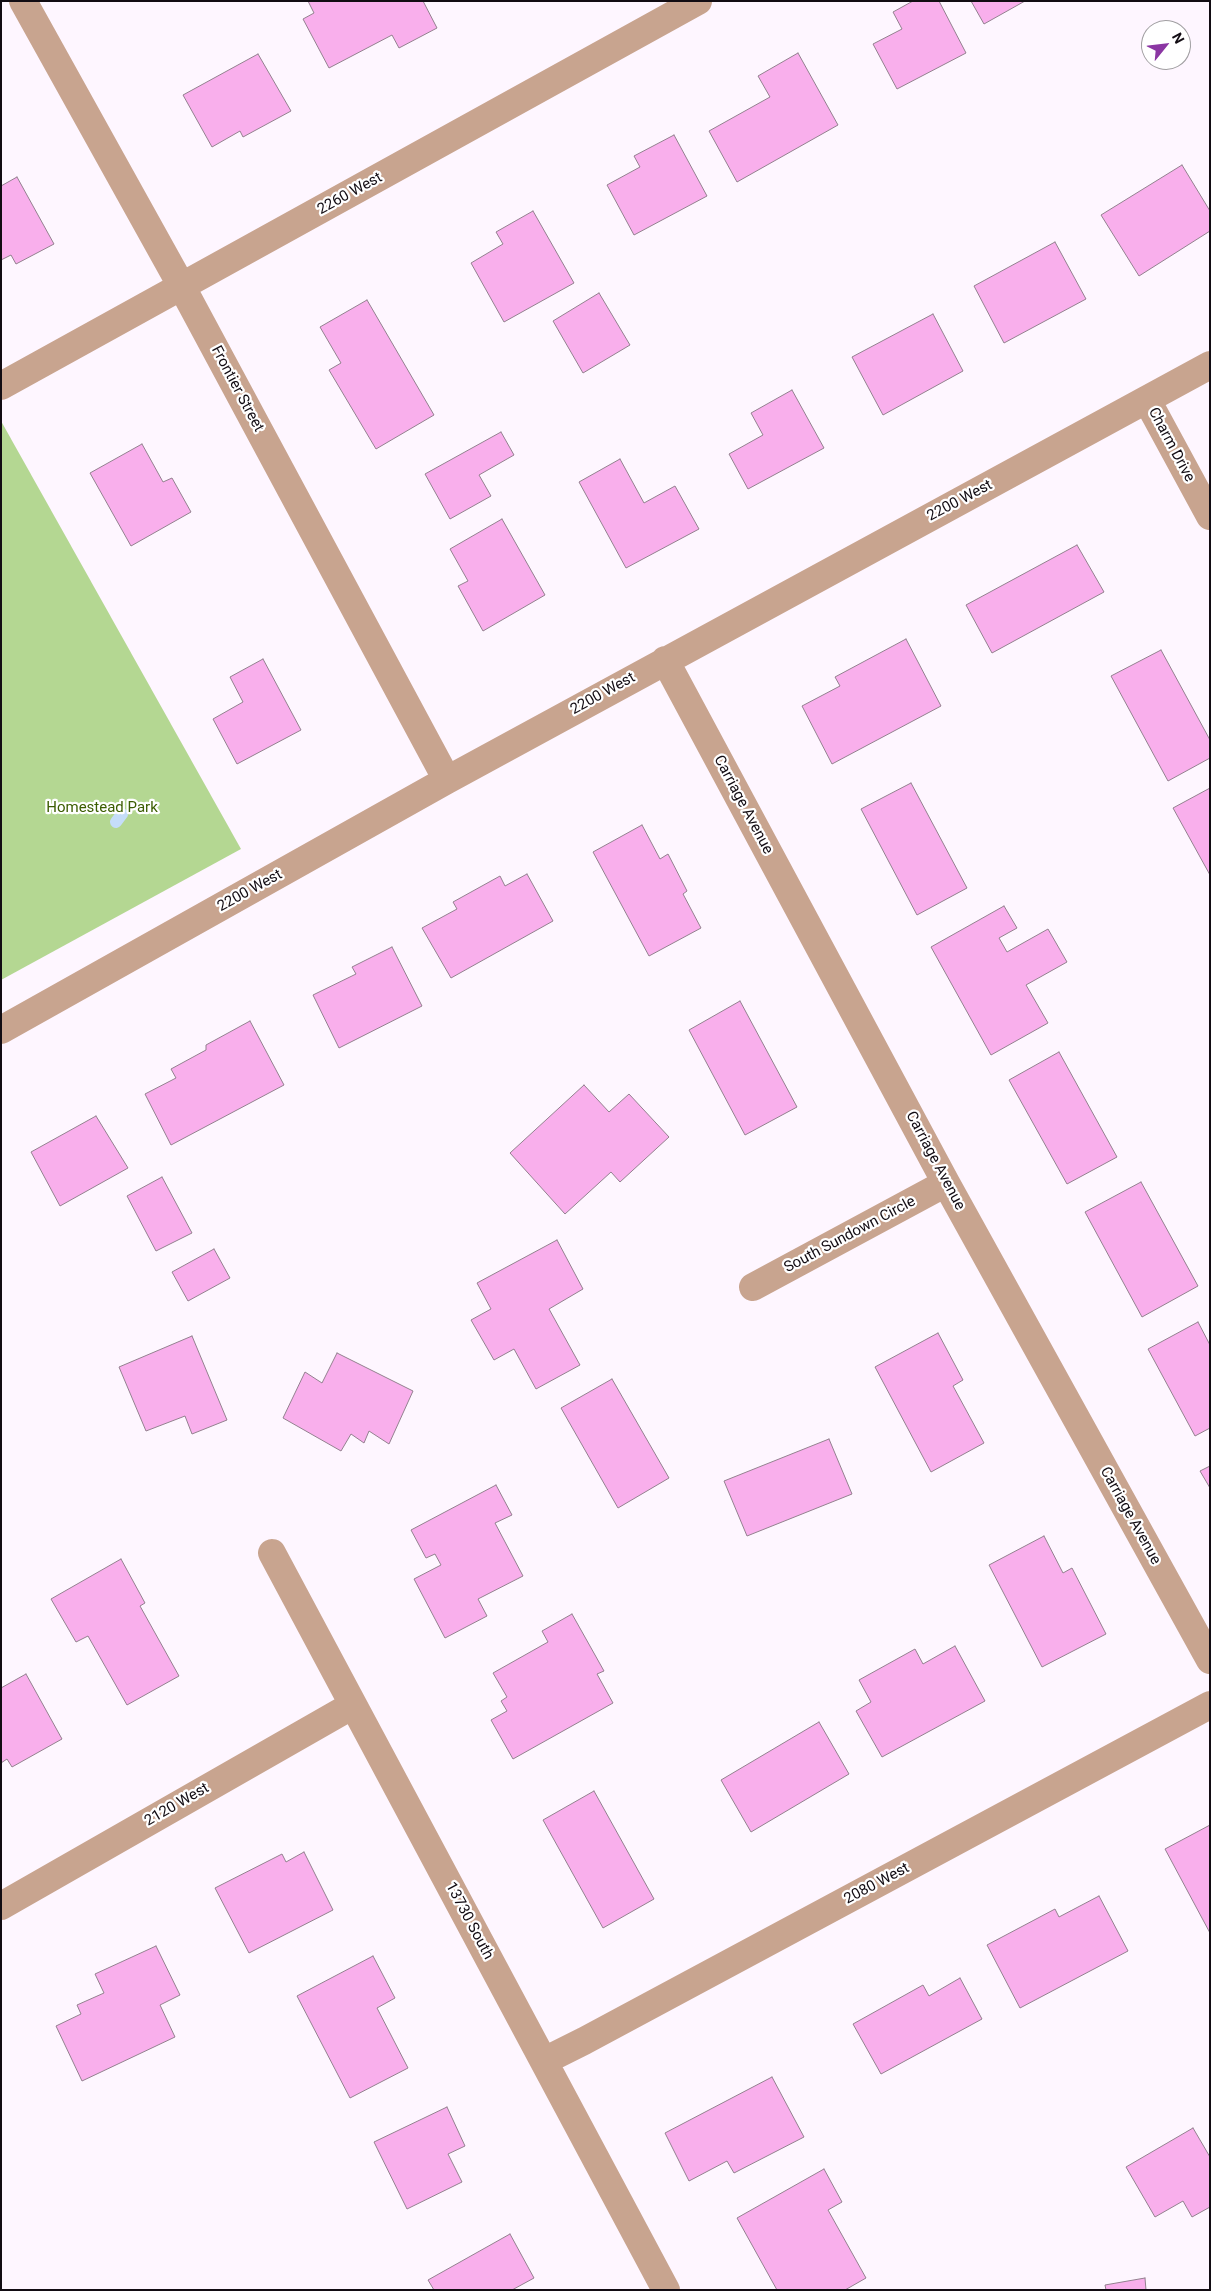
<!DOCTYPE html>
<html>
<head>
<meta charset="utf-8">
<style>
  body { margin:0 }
  #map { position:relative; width:1211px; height:2291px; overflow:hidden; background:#fef6ff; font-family:Roboto,sans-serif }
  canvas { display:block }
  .frame { position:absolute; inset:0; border:2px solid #120c13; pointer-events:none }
  .north { position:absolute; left:1141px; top:20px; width:50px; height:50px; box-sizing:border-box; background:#fff; border:1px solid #a09ea1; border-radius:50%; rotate:61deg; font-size:14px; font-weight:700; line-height:20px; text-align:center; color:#120c13 }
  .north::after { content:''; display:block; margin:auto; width:18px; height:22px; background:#8b36a3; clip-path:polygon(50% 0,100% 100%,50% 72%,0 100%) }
</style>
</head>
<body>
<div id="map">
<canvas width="1211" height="2291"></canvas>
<div class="frame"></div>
<div class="north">N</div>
</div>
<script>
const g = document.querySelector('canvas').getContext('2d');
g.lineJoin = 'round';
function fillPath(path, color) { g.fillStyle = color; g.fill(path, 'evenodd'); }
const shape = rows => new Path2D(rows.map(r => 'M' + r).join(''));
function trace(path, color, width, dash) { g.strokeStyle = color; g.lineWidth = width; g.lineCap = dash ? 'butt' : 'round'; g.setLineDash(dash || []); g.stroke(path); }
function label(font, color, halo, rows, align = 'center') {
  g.font = font + ' Roboto,sans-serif'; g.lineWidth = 4.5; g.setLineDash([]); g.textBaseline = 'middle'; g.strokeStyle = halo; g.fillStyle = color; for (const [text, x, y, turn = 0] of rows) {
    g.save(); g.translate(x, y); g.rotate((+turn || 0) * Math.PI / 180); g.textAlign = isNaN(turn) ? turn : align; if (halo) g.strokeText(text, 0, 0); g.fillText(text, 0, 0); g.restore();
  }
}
const green = shape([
  [1,421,241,849,1,980]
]);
const stream = shape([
  [116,822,122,814]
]);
const building = shape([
  [308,1,423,1,437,28,399,48,392,35,329,68,303,19,314,13,308,1],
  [913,1,939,1,966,53,897,89,873,44,902,29,893,12,913,1],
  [971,1,1025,1,984,24,971,1],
  [798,53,838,125,737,182,709,131,770,97,758,76,798,53],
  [258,54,291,111,243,137,240,131,212,147,183,95,258,54],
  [674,135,707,196,634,235,607,185,640,167,634,156,674,135],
  [1182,165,1210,211,1210,231,1139,276,1101,215,1182,165],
  [17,177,54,244,16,264,11,255,1,260,1,186,17,177],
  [533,211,574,283,504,322,471,263,503,244,496,232,533,211],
  [1055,242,1086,299,1004,343,974,286,1055,242],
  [599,293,630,345,583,373,553,321,599,293],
  [367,300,434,415,376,449,329,370,341,363,320,327,367,300],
  [933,314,963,371,883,415,852,357,933,314],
  [792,390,824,448,748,489,729,454,763,435,751,413,792,390],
  [501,432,514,455,479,475,491,496,450,519,425,474,501,432],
  [142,444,163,482,172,478,191,512,131,546,90,473,142,444],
  [620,459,644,503,675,486,699,529,626,568,579,482,620,459],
  [502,519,545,595,483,631,458,586,468,581,450,549,502,519],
  [1077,545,1104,592,992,653,966,605,1077,545],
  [906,639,941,706,832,764,802,706,840,686,835,677,906,639],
  [1161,650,1210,740,1210,758,1168,781,1111,676,1161,650],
  [263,659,301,730,237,764,213,719,243,702,230,677,263,659],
  [911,783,967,888,917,915,861,809,911,783],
  [1210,788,1210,875,1173,808,1210,788],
  [642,825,660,859,668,854,687,891,683,894,701,928,649,956,593,852,642,825],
  [527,874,553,921,451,978,422,928,457,909,453,902,500,876,505,886,527,874],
  [1004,906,1017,928,999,938,1007,952,1048,929,1067,962,1026,985,1048,1023,991,1055,931,947,1004,906],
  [392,947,422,1006,339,1048,313,995,356,974,352,967,392,947],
  [740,1001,797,1107,745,1135,689,1030,740,1001],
  [250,1021,284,1085,171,1145,145,1094,176,1078,171,1069,206,1050,206,1045,250,1021],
  [1059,1052,1117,1157,1067,1184,1009,1080,1059,1052],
  [584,1085,609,1112,629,1094,669,1137,620,1182,611,1172,565,1214,510,1153,584,1085],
  [96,1116,128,1168,60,1206,31,1152,96,1116],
  [162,1177,192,1233,156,1251,127,1196,162,1177],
  [1141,1182,1198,1286,1142,1317,1085,1212,1141,1182],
  [557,1240,583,1289,549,1309,580,1365,536,1389,514,1349,494,1360,471,1320,491,1309,477,1283,557,1240],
  [214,1249,230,1278,188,1301,172,1272,214,1249],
  [1198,1322,1210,1345,1210,1428,1195,1436,1148,1349,1198,1322],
  [938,1333,963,1380,953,1386,984,1443,931,1472,875,1367,938,1333],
  [192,1336,227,1420,192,1434,185,1416,146,1431,119,1367,192,1336],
  [337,1353,413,1391,389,1444,369,1431,364,1443,351,1434,341,1451,283,1418,305,1372,322,1383,337,1353],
  [612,1379,669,1478,618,1508,561,1408,612,1379],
  [829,1439,852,1494,747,1536,724,1481,829,1439],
  [1210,1466,1210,1488,1200,1471,1210,1466],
  [496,1485,512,1515,495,1523,523,1576,478,1599,487,1616,445,1638,414,1579,441,1565,435,1554,426,1558,411,1530,496,1485],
  [1044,1536,1063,1573,1072,1568,1106,1634,1042,1667,989,1565,1044,1536],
  [121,1559,145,1603,140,1606,179,1676,127,1705,88,1636,76,1642,51,1599,121,1559],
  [572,1614,604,1671,597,1674,613,1703,513,1759,491,1720,507,1711,501,1701,507,1697,493,1673,548,1642,542,1631,572,1614],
  [955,1646,985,1701,882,1757,856,1711,871,1702,859,1680,915,1649,923,1664,955,1646],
  [26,1674,62,1739,12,1767,7,1759,1,1763,1,1688,26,1674],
  [819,1722,849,1774,751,1832,721,1780,819,1722],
  [594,1791,654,1899,603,1928,543,1820,594,1791],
  [1210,1825,1210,1933,1165,1849,1210,1825],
  [304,1852,333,1910,249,1953,215,1888,282,1854,286,1862,304,1852],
  [1099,1896,1128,1951,1020,2008,987,1945,1055,1909,1059,1917,1099,1896],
  [156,1946,180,1995,160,2005,175,2037,82,2081,56,2026,81,2014,77,2005,104,1993,95,1974,156,1946],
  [373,1956,395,1998,377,2008,408,2068,350,2098,297,1996,373,1956],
  [960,1978,982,2019,881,2074,853,2024,923,1985,929,1996,960,1978],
  [772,2077,804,2137,734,2173,727,2161,689,2181,665,2133,772,2077],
  [447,2107,465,2146,448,2154,462,2182,407,2209,374,2142,447,2107],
  [1193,2128,1210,2157,1210,2207,1192,2217,1183,2201,1155,2217,1126,2167,1193,2128],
  [824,2169,842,2202,828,2210,866,2278,845,2290,777,2290,737,2218,824,2169],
  [510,2234,534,2278,512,2290,434,2290,428,2280,510,2234],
  [1145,2278,1146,2290,1106,2290,1105,2285,1145,2278]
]);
const minor = shape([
  [23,1,182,287,447,780],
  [1,386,698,1],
  [1147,400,1210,516],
  [665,660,946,1183,1210,1660],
  [1,1030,447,780,1210,365],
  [753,1287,946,1183],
  [272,1553,666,2290],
  [1,1906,353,1705],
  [544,2061,584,2041,1210,1705]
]);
const streetNames = [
  ["2260 West",350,194,-29],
  ["Frontier Street",237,389,62],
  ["Charm Drive",1171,445,62],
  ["2200 West",960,501,-28],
  ["2200 West",603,694,-29],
  ["Carriage Avenue",743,805,62],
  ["2200 West",250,891,-29],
  ["Carriage Avenue",935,1161,62],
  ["South Sundown Circle",850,1235,-28],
  ["Carriage Avenue",1130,1516,61],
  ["2120 West",177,1805,-30],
  ["2080 West",877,1884,-28],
  ["13730 South",469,1921,62]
];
const parkNames = [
  ["Homestead Park",102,808]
];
fillPath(green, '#b4d792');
trace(stream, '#c5ddf9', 12);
fillPath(building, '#f9afec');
trace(building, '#93808f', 1);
trace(minor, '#c8a48f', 28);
label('15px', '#120c13', '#fff', streetNames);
label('15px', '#3b5d01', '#fff', parkNames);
</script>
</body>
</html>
